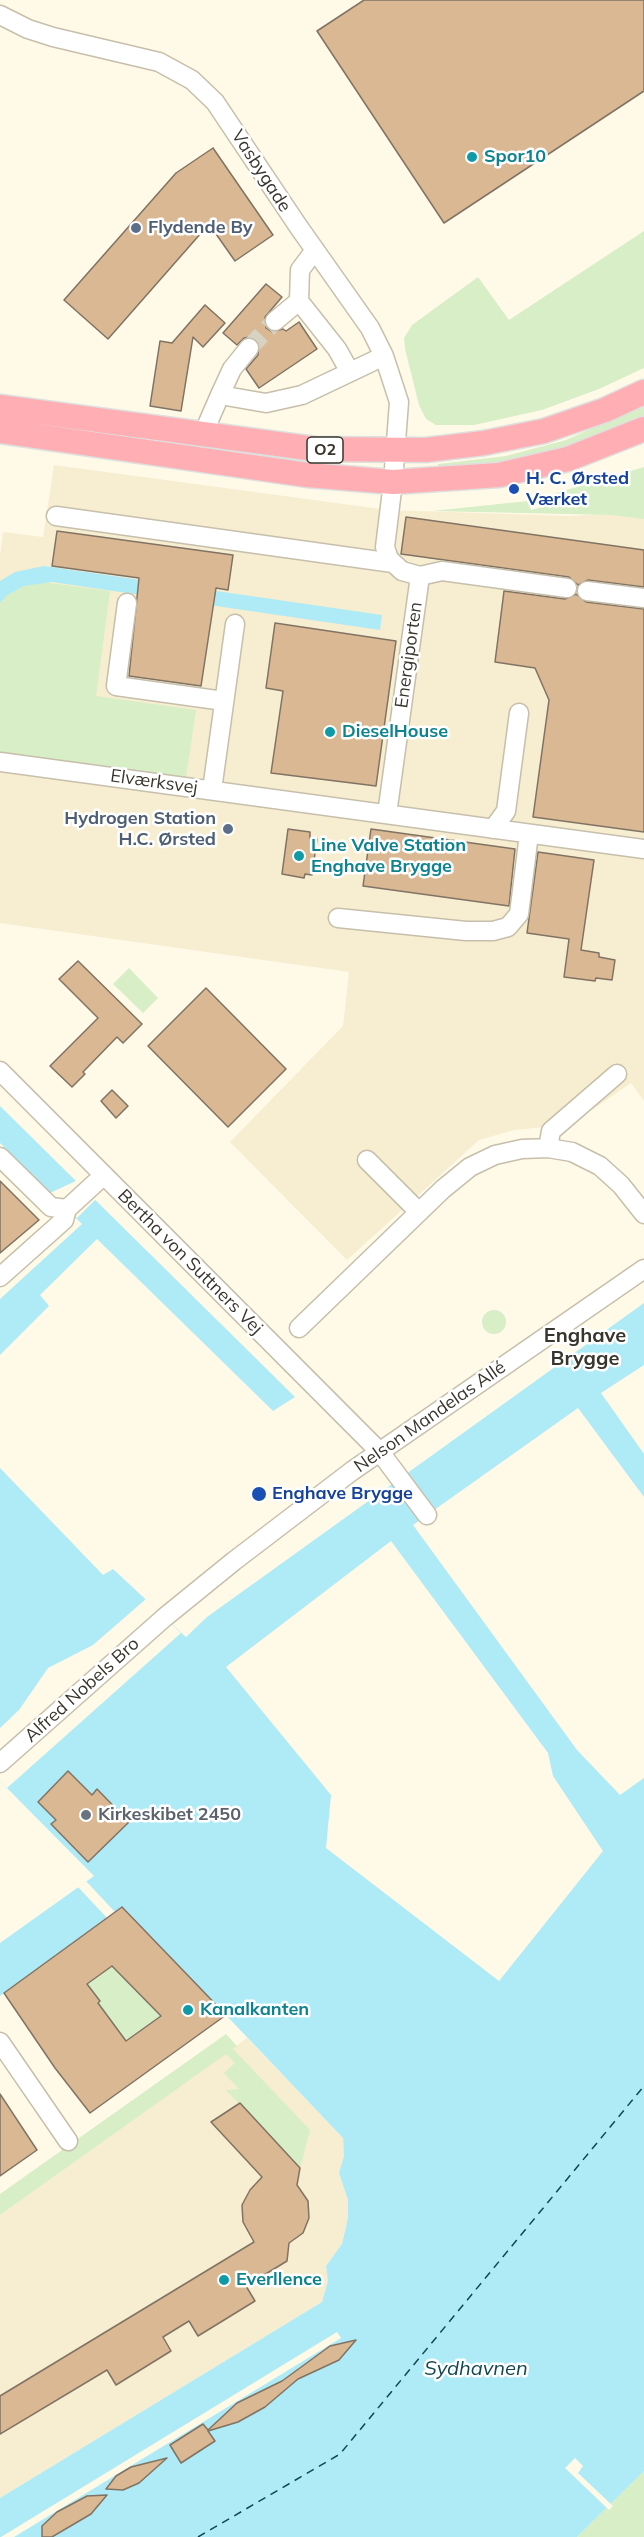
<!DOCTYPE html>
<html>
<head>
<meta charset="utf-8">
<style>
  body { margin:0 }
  canvas { display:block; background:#fff9e8 }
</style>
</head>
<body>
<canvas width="644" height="2537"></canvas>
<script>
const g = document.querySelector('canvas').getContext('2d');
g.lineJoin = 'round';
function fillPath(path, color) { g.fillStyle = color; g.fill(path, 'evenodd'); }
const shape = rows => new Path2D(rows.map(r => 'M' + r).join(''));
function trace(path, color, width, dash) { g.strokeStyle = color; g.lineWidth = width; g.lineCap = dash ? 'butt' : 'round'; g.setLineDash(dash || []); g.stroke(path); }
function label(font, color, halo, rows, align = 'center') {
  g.font = font + ' Mulish,sans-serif'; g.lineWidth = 5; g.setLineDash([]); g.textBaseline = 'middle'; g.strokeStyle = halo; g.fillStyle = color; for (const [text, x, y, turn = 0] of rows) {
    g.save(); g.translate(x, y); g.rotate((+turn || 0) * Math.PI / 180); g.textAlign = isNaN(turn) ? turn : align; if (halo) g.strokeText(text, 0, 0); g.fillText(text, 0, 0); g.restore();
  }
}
const built = shape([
  [54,465,388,510,570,516,644,512,644,1101,631,1083,564,1129,546,1127,514,1130,479,1140,347,1260,230,1142,343,1026,349,972,0,923,0,556,3,532,43,537],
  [247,2038,343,2138,344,2156,339,2173,348,2200,348,2218,342,2244,326,2266,328,2281,322,2302,0,2498,0,2215]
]);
const green = shape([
  [644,231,644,368,599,389,542,410,474,425,436,425,426,419,419,405,405,349,404,338,412,325,478,277,509,320],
  [644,405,644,420,560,450,511,461,438,470,438,464,506,456,566,440],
  [644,467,644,519,611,515,432,511,528,501,531,510,549,505,546,496],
  [42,582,110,591,96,696,196,710,186,777,0,752,0,603,6,596,24,586],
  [129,968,158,998,143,1013,113,984],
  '482 1322a12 12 0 1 1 24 0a12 12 0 1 1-24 0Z',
  [110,1963,164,2019,158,2018,96,2063,56,2007,108,1969],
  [226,2034,237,2046,233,2049,310,2130,300,2168,226,2090,239,2089,224,2073,235,2063,226,2054,0,2215,0,2194],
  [644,2471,644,2537,577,2537]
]);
const water = shape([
  [44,566,382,615,380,630,52,582,24,586,6,596,0,603,0,581,15,572],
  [0,1106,295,1397,273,1411,97,1239,40,1295,49,1306,0,1355,0,1299,82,1224,0,1143],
  [644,1303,644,1365,601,1393,644,1454,644,1497,578,1408,413,1525,577,1750,620,1795,644,1778,644,2471,577,2537,0,2537,0,2498,322,2302,328,2281,326,2266,342,2244,348,2218,348,2200,339,2173,344,2156,343,2138,123,1907,0,1996,0,1943,94,1876,0,1781,0,1468,103,1575,113,1569,186,1637,207,1617],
  [391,1541,548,1753,553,1776,603,1851,499,1981,326,1848,331,1795,226,1667]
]);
const pier = shape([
  [78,1180,97,1198,77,1218,50,1193],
  [146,1599,181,1633,7,1788,0,1781,0,1728,19,1710,48,1668,93,1645],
  [85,1880,115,1912,107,1918,78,1887],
  [337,2332,341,2338,14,2537,1,2537],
  [575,2458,583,2466,578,2473,613,2506,609,2510,565,2468]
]);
const ferry = shape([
  [198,2537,340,2454,644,2086]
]);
const building = shape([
  [364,0,644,0,644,91,444,223,317,31,364,0],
  [213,148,273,235,235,261,209,224,108,339,64,300,176,173,213,148],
  [266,284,282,297,265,317,266,328,272,332,283,329,286,331,299,322,317,349,259,388,246,369,258,355,259,343,250,337,244,338,237,345,223,333,266,284],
  [205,305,225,323,203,347,193,337,181,411,150,406,160,341,172,343,205,305],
  [406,517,644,550,644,587,588,580,578,585,569,577,401,554,406,517],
  [57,531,233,555,228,590,216,588,201,686,129,676,139,578,52,566,57,531],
  [504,591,565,599,576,594,586,602,644,609,644,832,533,817,549,700,535,668,495,662,504,591],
  [275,623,396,641,376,786,271,773,283,691,266,688,275,623],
  [288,829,310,832,310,838,317,839,312,875,305,874,304,878,282,874,288,829],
  [371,829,515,849,509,906,363,886,371,829],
  [538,852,594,860,581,950,599,953,599,957,615,960,612,980,596,978,595,981,564,977,569,939,527,933,538,852],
  [78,961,142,1024,123,1043,117,1037,83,1072,85,1074,72,1087,50,1066,98,1018,59,979,78,961],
  [206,988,286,1069,228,1127,148,1046,206,988],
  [112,1090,128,1106,116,1118,101,1101,112,1090],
  [0,1181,39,1220,0,1253,0,1181],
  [68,1771,92,1795,97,1789,129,1822,88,1862,51,1824,56,1820,38,1802,68,1771],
  [122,1907,226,2015,90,2113,55,2068,4,1993,122,1907],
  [112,1966,161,2016,126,2041,98,2003,100,2001,87,1984,112,1966],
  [0,2094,37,2150,0,2176,0,2094],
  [240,2103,300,2168,297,2185,308,2201,309,2218,303,2233,289,2243,287,2261,246,2286,255,2301,198,2336,189,2321,163,2337,171,2351,116,2385,107,2370,0,2434,0,2396,254,2242,243,2222,242,2205,250,2190,262,2177,211,2122,240,2103],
  [356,2340,339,2360,298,2379,265,2407,238,2422,208,2431,215,2441,181,2463,170,2445,203,2424,208,2430,237,2403,282,2381,330,2346,356,2340],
  [167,2458,139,2483,123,2490,106,2489,116,2476,131,2467,167,2458],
  [107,2495,91,2514,52,2537,42,2537,42,2526,57,2512,87,2496,107,2495]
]);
const minorTunnel = shape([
  [249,348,275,321]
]);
const minor = shape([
  [0,15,28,29,53,37,159,62,192,80,215,102,298,226,370,328,384,356,399,402,393,482,385,547,389,559,402,571,420,576],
  [315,250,300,270,299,301,337,349,350,372],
  [275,321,299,301],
  [220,395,232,369,249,348],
  [203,434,220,395,266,403,302,395,384,356],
  [56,516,393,563],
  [587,591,644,598],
  [127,603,116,686,224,701],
  [0,762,644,849],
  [212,790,235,624],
  [387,814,420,576,442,571,567,588],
  [493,829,506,811,519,713],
  [338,918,466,931,493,931,508,927,519,914,529,834],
  [0,1071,380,1452,427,1515],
  [548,1148,551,1131,617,1074],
  [0,1157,51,1207,67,1209],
  [367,1160,419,1212],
  [0,1277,64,1220,67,1209,104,1175],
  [299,1328,443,1189,470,1167,495,1155,522,1149,548,1148,572,1152,600,1166,621,1185,644,1214],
  [0,1763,165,1617,234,1561,352,1471,644,1269],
  [0,2042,68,2141]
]);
const major = shape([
  [0,407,315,449,426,450,484,443,544,431,605,410,644,392],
  [0,431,307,475,393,482,499,475,568,459,644,429]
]);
const markers = [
  [472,157,6,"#0f9aa8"],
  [136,228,6,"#5c6f8a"],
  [514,489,6,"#1a4fb4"],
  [330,732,6,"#0f9aa8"],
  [228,829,6,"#5c6f8a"],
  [299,856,6,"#0f9aa8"],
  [259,1494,8,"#1a4fb4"],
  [86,1815,6,"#6b7280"],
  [188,2010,6,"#0f9aa8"],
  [224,2280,6,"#0f9aa8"]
];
const shields = [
  [325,450,36]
];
const shieldNames = [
  ["O2",325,450]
];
const cultureNames = [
  ["Spor10",484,157],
  ["DieselHouse",342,732],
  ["Line Valve Station",311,846],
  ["Enghave Brygge",311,867],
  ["Kanalkanten",200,2010],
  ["Everllence",236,2280]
];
const streetNames = [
  ["Vasbygade",261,171,57],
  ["Energiporten",409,655,-82],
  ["Elværksvej",154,782,8],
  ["Bertha von Suttners Vej",190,1262,45],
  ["Nelson Mandelas Allé",430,1417,-35],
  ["Alfred Nobels Bro",82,1690,-42]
];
const serviceNames = [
  ["Flydende By",148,228],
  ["Hydrogen Station",216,819,"right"],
  ["H.C. Ørsted",216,840,"right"]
];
const transitNames = [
  ["H. C. Ørsted",526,479],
  ["Værket",526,500],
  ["Enghave Brygge",272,1494]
];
const worshipNames = [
  ["Kirkeskibet 2450",98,1815]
];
const neighbourhoodNames = [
  ["Enghave",585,1336],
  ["Brygge",585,1359]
];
const waterNames = [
  ["Sydhavnen",476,2369]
];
fillPath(built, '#f7edd0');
fillPath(green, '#d8eec7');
fillPath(water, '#afebf6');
fillPath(pier, '#fff9e8');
trace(ferry, '#12474f', 1.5, [8, 6]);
fillPath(building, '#d9b893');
trace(building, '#817363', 1.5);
trace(minorTunnel, '#d7d2c2', 18, [18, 9]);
trace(minor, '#c6bfab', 21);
trace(major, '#dfdfdd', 27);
trace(minor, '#fff', 18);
trace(major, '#ffaeb3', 24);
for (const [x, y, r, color] of markers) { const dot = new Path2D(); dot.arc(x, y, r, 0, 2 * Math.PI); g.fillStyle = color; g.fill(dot); trace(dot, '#fff', 2); }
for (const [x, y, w] of shields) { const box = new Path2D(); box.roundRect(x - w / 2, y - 13, w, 26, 4.5); g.fillStyle = '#fff'; g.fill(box); trace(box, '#37352c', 1.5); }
label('bold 16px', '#37352c', null, shieldNames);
label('bold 18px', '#0d838f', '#fff', cultureNames, 'left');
label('18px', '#37352c', '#fff', streetNames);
label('bold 18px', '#4e5e75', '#fff', serviceNames, 'left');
label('bold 18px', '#164399', '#fff', transitNames, 'left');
label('bold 18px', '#5b616d', '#fff', worshipNames, 'left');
label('bold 20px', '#37352c', '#fff', neighbourhoodNames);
label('italic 20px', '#12474f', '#fff', waterNames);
</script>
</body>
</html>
